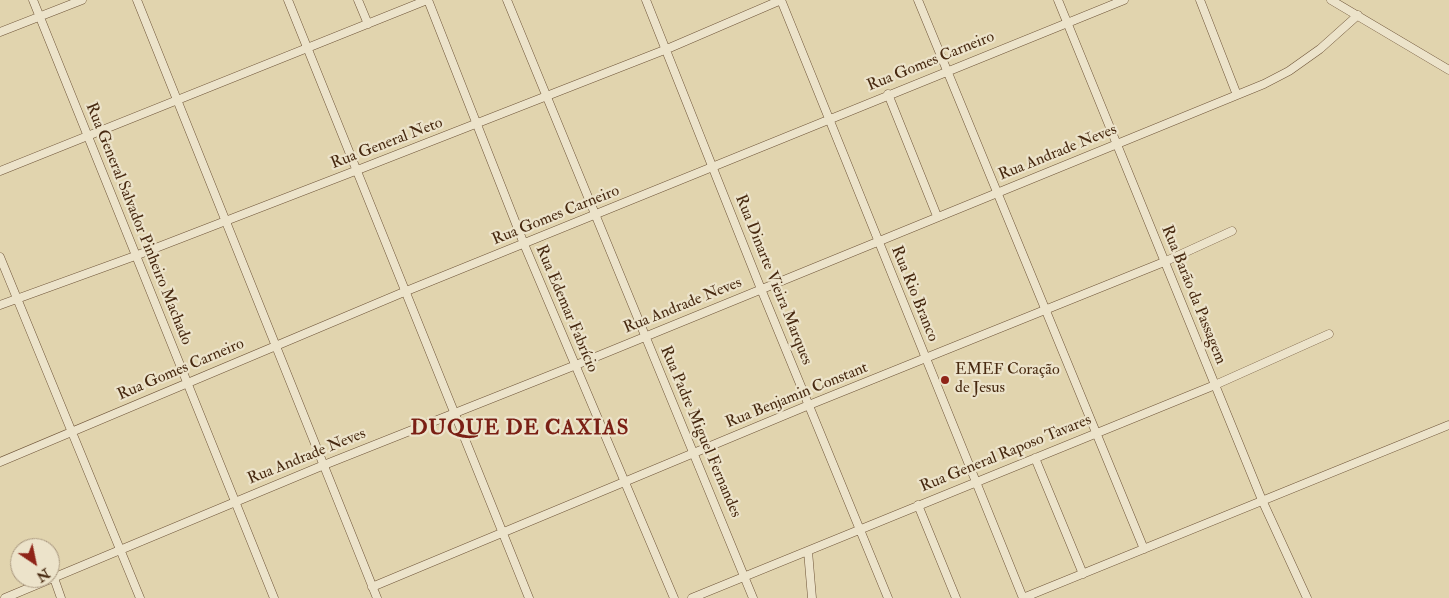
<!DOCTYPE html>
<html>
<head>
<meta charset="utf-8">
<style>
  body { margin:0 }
  #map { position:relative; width:1449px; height:598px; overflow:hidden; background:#e1d4ae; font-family:"IM FELL Double Pica",serif }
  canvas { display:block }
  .north { position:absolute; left:10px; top:538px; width:50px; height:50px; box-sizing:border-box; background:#ece3ca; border:1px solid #aa9980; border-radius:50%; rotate:146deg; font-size:14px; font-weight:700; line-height:20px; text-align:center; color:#472910 }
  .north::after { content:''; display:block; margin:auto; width:18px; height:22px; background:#8f2418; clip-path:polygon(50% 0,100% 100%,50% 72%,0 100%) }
</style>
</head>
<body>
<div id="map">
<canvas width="1449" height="598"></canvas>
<div class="north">N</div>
</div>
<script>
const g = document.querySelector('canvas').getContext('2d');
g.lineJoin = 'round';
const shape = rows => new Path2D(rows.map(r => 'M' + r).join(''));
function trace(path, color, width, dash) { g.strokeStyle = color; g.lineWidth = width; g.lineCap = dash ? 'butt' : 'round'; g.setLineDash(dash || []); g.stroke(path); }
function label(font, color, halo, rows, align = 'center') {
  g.font = font + ' "IM FELL Double Pica",serif'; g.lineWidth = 4.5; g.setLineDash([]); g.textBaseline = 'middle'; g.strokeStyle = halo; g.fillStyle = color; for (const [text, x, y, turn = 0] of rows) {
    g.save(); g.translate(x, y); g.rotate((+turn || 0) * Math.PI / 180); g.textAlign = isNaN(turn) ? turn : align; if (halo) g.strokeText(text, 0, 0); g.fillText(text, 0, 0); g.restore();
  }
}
const minor = shape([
  [33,0,274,598],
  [137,0,377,598],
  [288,0,529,598],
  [358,0,368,24],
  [428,0,524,244,674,598],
  [507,0,753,598],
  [646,0,761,289,888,598],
  [781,0,1023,598],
  [918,0,1144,549],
  [1058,0,1262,500,1307,598],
  [1200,0,1237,95],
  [1331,0,1449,70],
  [0,32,82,0],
  [888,94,937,216],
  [0,171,427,0],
  [0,257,140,598],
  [0,305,135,256,355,171,667,49,781,0],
  [1035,458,1083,574],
  [0,462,404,292,1124,0],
  [918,505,956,598],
  [808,551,812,598],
  [54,578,61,598],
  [372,587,809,405,1164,262,1232,231],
  [5,598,324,465,576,365,1264,84,1289,71,1320,49,1358,15],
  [692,598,1215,385,1329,334],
  [1023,598,1449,425]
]);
const markers = [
  [945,380,5,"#8f2418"]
];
const streetNames = [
  ["Rua Gomes Carneiro",931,62,-22],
  ["Rua General Neto",387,144,-21],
  ["Rua Andrade Neves",1058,153,-22],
  ["Rua Gomes Carneiro",556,216,-22],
  ["Rua General Salvador Pinheiro Machado",138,224,68],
  ["Rua Dinarte Vieira Marques",773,280,68],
  ["Rua Rio Branco",914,294,68],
  ["Rua Barão da Passagem",1193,295,68],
  ["Rua Andrade Neves",683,306,-22],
  ["Rua Edemar Fabrício",566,309,67],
  ["Rua Gomes Carneiro",181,370,-23],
  ["Rua Benjamin Constant",797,396,-22],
  ["Rua Padre Miguel Fernandes",700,432,67],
  ["Rua General Raposo Tavares",1006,454,-22],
  ["Rua Andrade Neves",307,457,-22]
];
const poiNames = [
  ["EMEF Coração",955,371],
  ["de Jesus",955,389]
];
const districtNames = [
  ["DUQUE DE CAXIAS",520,429]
];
trace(minor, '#6e5438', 9);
trace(minor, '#ece3ca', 8);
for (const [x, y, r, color] of markers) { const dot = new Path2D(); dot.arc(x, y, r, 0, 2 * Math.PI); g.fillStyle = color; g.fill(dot); trace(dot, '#ece3ca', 2); }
label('16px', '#472910', '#ece3ca', streetNames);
label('16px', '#472910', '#ece3ca', poiNames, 'left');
g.letterSpacing = '1px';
label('bold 21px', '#7a1f14', '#ece3ca', districtNames);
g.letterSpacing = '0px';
</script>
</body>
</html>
